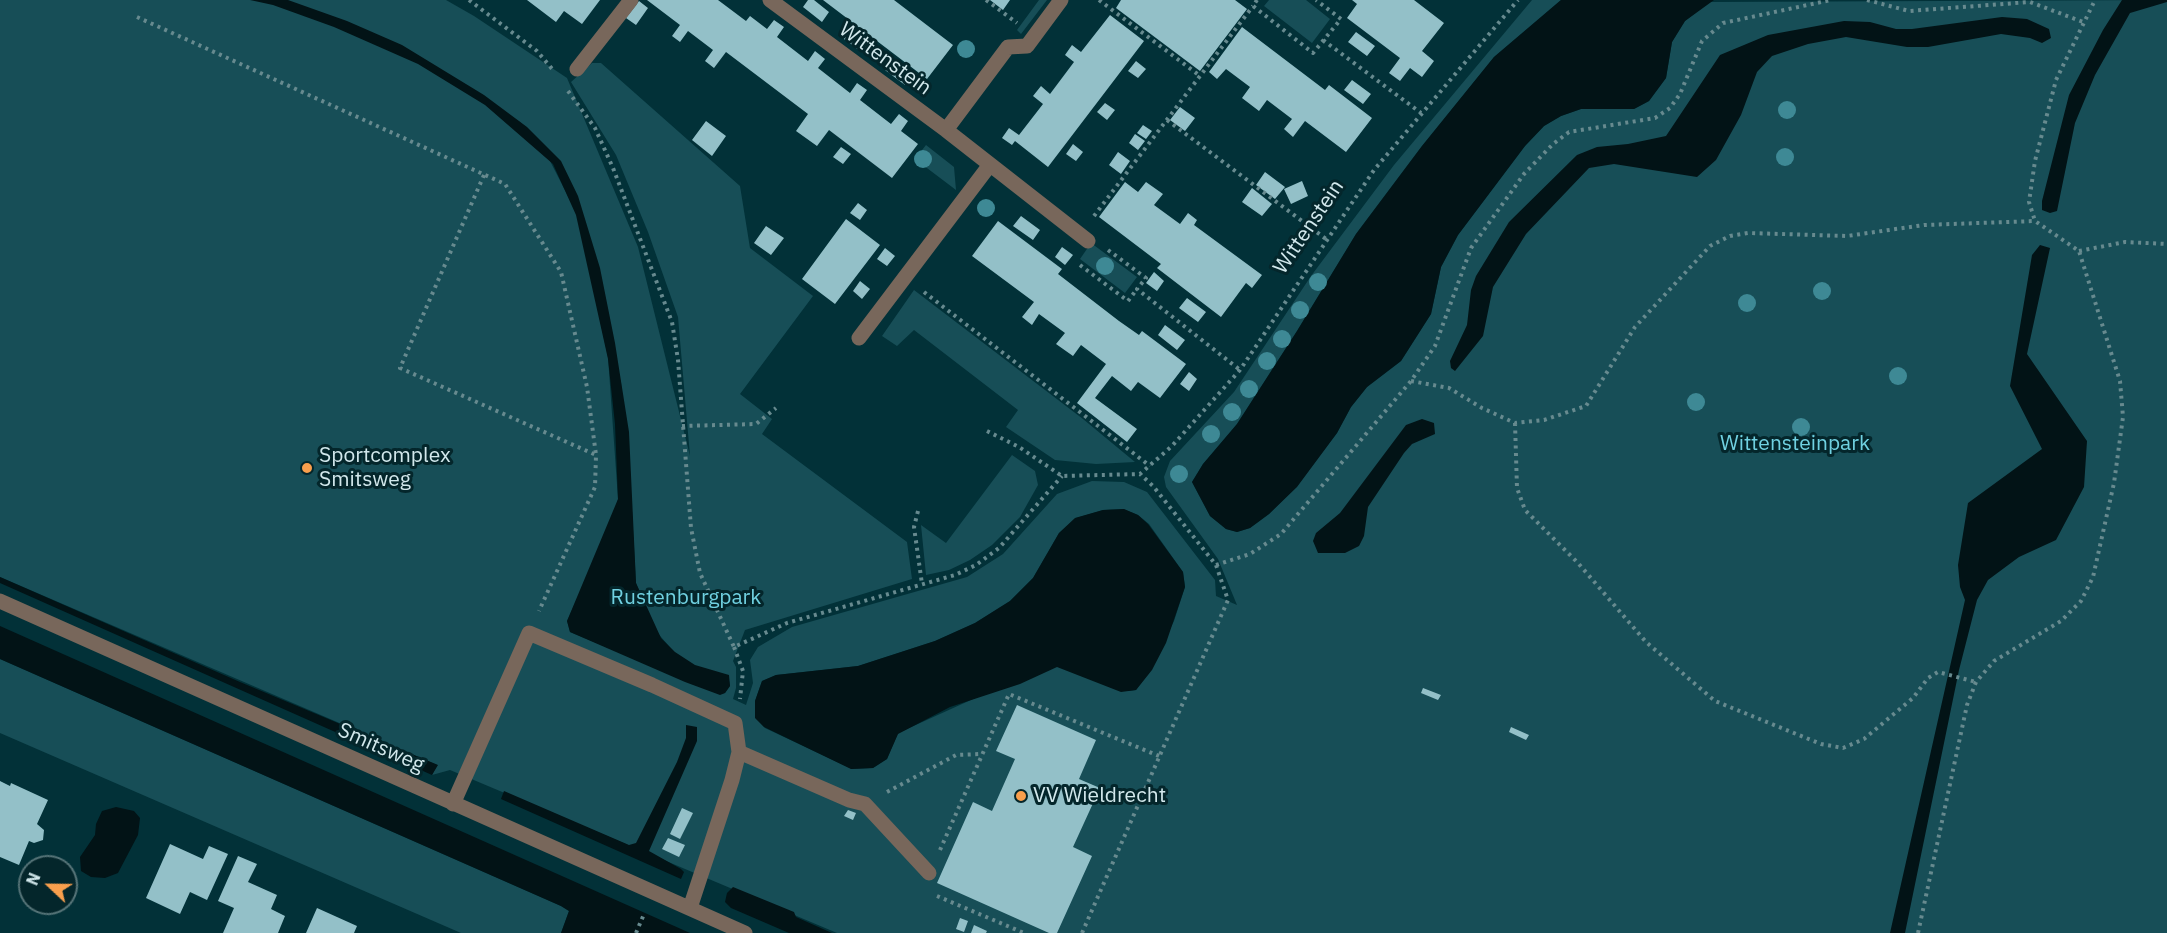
<!DOCTYPE html>
<html>
<head>
<meta charset="utf-8">
<style>
  body { margin:0 }
  #map { position:relative; width:2167px; height:933px; overflow:hidden; background:#023138; font-family:"IBM Plex Sans",sans-serif }
  canvas { display:block }
  .north { position:absolute; left:18px; top:855px; width:60px; height:60px; box-sizing:border-box; background:#04262b; border:2px solid #567478; border-radius:50%; rotate:292deg; font-size:16px; font-weight:700; line-height:24px; text-align:center; color:#d2e8ec }
  .north::after { content:''; display:block; margin:auto; width:21px; height:27px; background:#f99f4d; clip-path:polygon(50% 0,100% 100%,50% 72%,0 100%) }
</style>
</head>
<body>
<div id="map">
<canvas width="2167" height="933"></canvas>
<div class="north">N</div>
</div>
<script>
const g = document.querySelector('canvas').getContext('2d');
g.lineJoin = 'round';
function fillPath(path, color) { g.fillStyle = color; g.fill(path, 'evenodd'); }
const shape = rows => new Path2D(rows.map(r => 'M' + r).join(''));
function trace(path, color, width, dash) { g.strokeStyle = color; g.lineWidth = width; g.lineCap = dash ? 'butt' : 'round'; g.setLineDash(dash || []); g.stroke(path); }
function label(font, color, halo, rows, align = 'center') {
  g.font = font + ' "IBM Plex Sans",sans-serif'; g.lineWidth = 6; g.setLineDash([]); g.textBaseline = 'middle'; g.strokeStyle = halo; g.fillStyle = color; for (const [text, x, y, turn = 0] of rows) {
    g.save(); g.translate(x, y); g.rotate((+turn || 0) * Math.PI / 180); g.textAlign = isNaN(turn) ? turn : align; if (halo) g.strokeText(text, 0, 0); g.fillText(text, 0, 0); g.restore();
  }
}
const green = shape([
  [0,0,266,0,307,11,437,72,516,123,549,159,573,206,564,169,520,122,403,49,306,9,277,0,446,0,474,16,567,78,638,247,690,456,678,317,648,232,616,155,571,82,592,63,601,63,740,186,750,248,813,296,740,394,772,419,762,434,907,542,912,579,745,630,733,661,736,667,736,688,733,699,746,705,753,683,750,660,758,647,792,627,967,577,1003,554,1057,494,1092,481,1124,482,1147,492,1215,580,1216,596,1237,605,1218,559,1166,487,1164,477,1170,461,1234,392,1311,276,1394,165,1532,0,1561,0,1494,57,1422,146,1356,234,1297,331,1237,424,1203,464,1192,482,1210,516,1226,529,1237,532,1250,528,1269,514,1297,486,1337,433,1351,407,1367,387,1401,361,1431,314,1441,267,1458,235,1525,146,1544,126,1561,116,1581,109,1634,109,1649,101,1666,78,1672,42,1685,21,1709,2,2167,0,2167,933,837,933,450,770,432,775,437,765,0,577],
  [586,255,621,383,631,494,636,583,641,595,643,616,686,666,726,681,728,675,730,686,725,693,720,694,570,632,567,621,615,516,618,499,608,357],
  [1123,509,1138,515,1149,524,1183,572,1185,587,1174,621,1148,674,1136,690,1129,691,1057,661,898,733,887,759,873,768,852,769,765,728,758,720,755,701,762,681,776,675,858,666,935,641,975,623,1010,601,1033,578,1059,533,1076,518,1103,510],
  [1039,0,1047,0,1021,34,1017,30],
  [1269,0,1306,0,1330,19,1312,43,1264,6],
  [926,145,954,167,956,190,915,159],
  [1091,243,1137,277,1125,293,1080,259],
  [914,290,1083,419,1135,462,1096,464,1055,460,1006,427,1018,410,914,330,897,346,882,336],
  [1012,455,1035,471,1038,485,1020,517,992,545,970,560,949,570,926,575,921,525,946,543],
  [0,659,561,906,569,911,561,933,461,933,0,733]
]);
const water = shape([
  [250,0,288,0,347,21,402,45,484,95,527,127,561,161,578,196,600,268,615,343,629,432,636,583,661,638,675,652,695,665,729,675,730,686,725,693,720,695,685,682,570,632,567,621,618,499,615,424,608,359,576,215,553,164,485,105,418,64,334,27,273,5],
  [1561,0,1714,0,1685,21,1672,42,1666,78,1649,101,1634,109,1581,109,1561,116,1544,126,1525,146,1458,235,1441,267,1431,314,1401,361,1367,387,1351,407,1337,433,1297,487,1269,514,1250,528,1237,532,1226,529,1210,516,1192,482,1203,464,1237,424,1297,331,1356,234,1422,146,1494,57],
  [2122,0,2167,0,2167,2,2130,13,2095,75,2075,123,2057,211,2050,213,2042,210,2042,201,2069,95,2103,30],
  [2002,17,2027,19,2049,29,2051,38,2042,43,2030,38,2001,34,1928,47,1907,47,1846,37,1808,44,1772,56,1757,72,1741,115,1716,160,1697,177,1614,164,1589,168,1526,234,1493,287,1483,336,1455,371,1451,368,1450,361,1467,325,1471,290,1476,276,1509,222,1577,155,1597,147,1628,144,1666,136,1720,55,1768,35,1844,21,1870,22,1896,29,1912,29],
  [2040,245,2050,248,2027,354,2087,441,2084,487,2056,540,2019,557,1988,580,1977,600,1959,670,1905,933,1890,933,1965,600,1960,587,1958,565,1968,503,2042,449,2010,386,2032,255],
  [1422,419,1434,423,1435,434,1412,444,1404,453,1368,507,1364,536,1359,546,1345,553,1318,553,1313,541,1316,533,1340,513,1406,425],
  [1124,509,1138,515,1148,524,1183,572,1185,587,1166,643,1152,670,1136,690,1121,692,1057,667,1020,684,950,707,898,734,887,759,873,768,851,769,764,727,755,718,755,701,762,681,776,675,858,666,935,641,975,623,1010,601,1033,578,1059,533,1075,518,1103,510],
  [0,577,240,682,438,765,432,775,0,583],
  [0,626,690,933,561,933,569,911,561,906,0,659],
  [686,725,697,727,697,741,649,851,681,869,684,872,681,879,501,799,504,791,629,845,636,843,677,762,686,738],
  [116,807,134,811,140,818,138,835,118,873,105,878,91,877,81,871,80,857,95,835,96,824,102,811],
  [733,887,794,912,796,917,832,933,789,933,731,908,725,902,727,893]
]);
const building = shape([
  [527,0,600,0,582,24,564,11,556,22],
  [647,0,718,0,746,21,750,16,767,29,774,20,784,27,777,37,808,61,815,51,825,59,818,68,850,93,857,83,867,90,860,100,891,124,899,114,908,121,901,131,918,144,892,178,829,130,817,146,796,131,808,114,726,52,714,68,705,61,713,50,688,31,680,42,672,36,680,25],
  [808,0,814,0,829,12,822,22,803,7],
  [823,0,894,0,953,45,927,79],
  [990,0,1010,0,1003,10],
  [1121,0,1235,0,1247,9,1200,71,1116,8],
  [1352,0,1414,0,1444,23,1422,51,1434,61,1422,77,1410,68,1400,81,1389,73,1400,58,1347,18,1357,4],
  [639,1,648,8,636,25,626,18],
  [1110,15,1144,41,1048,167,1015,141,1012,145,1002,138,1009,128,1019,135,1043,104,1033,96,1041,86,1050,94,1074,62,1065,55,1072,45,1081,52],
  [1242,27,1325,90,1329,85,1372,118,1346,152,1305,121,1293,137,1284,129,1292,119,1267,100,1259,111,1242,98,1250,87,1226,69,1217,79,1209,72],
  [851,28,871,43,863,53,844,39],
  [1356,32,1375,46,1367,56,1348,42],
  [893,60,912,75,905,85,885,70],
  [1136,61,1146,69,1138,78,1128,71],
  [1352,80,1371,94,1363,104,1344,90],
  [1105,103,1115,110,1107,120,1097,112],
  [1180,107,1195,118,1185,131,1170,120],
  [706,121,726,136,712,156,692,140],
  [1143,125,1152,131,1146,139,1137,133],
  [1135,134,1145,141,1138,150,1129,143],
  [1073,144,1083,152,1076,161,1066,154],
  [841,147,851,154,843,164,833,157],
  [1118,152,1130,161,1121,174,1109,165],
  [1265,172,1285,187,1275,199,1256,185],
  [1302,181,1308,196,1291,204,1284,189],
  [1125,182,1138,192,1146,182,1163,194,1154,205,1180,224,1188,213,1197,220,1194,225,1262,275,1252,288,1246,283,1221,317,1157,268,1161,264,1099,217],
  [1252,188,1272,204,1262,216,1242,202],
  [858,203,867,210,860,220,850,213],
  [1021,216,1040,230,1033,240,1013,226],
  [846,219,880,245,835,304,802,279],
  [998,221,1062,269,1058,274,1119,321,1139,335,1142,331,1186,364,1160,398,1138,382,1131,391,1112,376,1095,398,1137,429,1127,442,1077,403,1106,364,1081,345,1073,356,1056,344,1065,333,1039,314,1032,325,1022,317,1034,302,972,256],
  [766,226,784,238,771,255,754,243],
  [1062,247,1073,255,1065,265,1055,257],
  [885,248,895,256,887,266,877,259],
  [1154,272,1164,281,1157,291,1146,283],
  [860,281,870,289,862,299,853,291],
  [1187,298,1206,312,1198,322,1179,308],
  [1165,325,1185,340,1177,350,1158,335],
  [1189,372,1197,379,1189,391,1180,384],
  [1423,688,1441,695,1438,700,1421,693],
  [1017,705,1096,740,1079,779,1100,788,1073,847,1092,856,1057,933,1049,933,937,883,973,802,992,811,1015,759,996,751],
  [1511,727,1529,735,1526,740,1509,732],
  [0,781,10,786,11,783,48,800,37,824,44,830,43,840,34,843,29,841,19,865,0,857],
  [682,808,693,813,680,839,670,834],
  [848,810,856,813,853,820,844,816],
  [668,838,685,845,679,857,662,849],
  [170,844,203,859,209,846,228,854,207,900,190,892,180,914,146,898],
  [238,856,257,864,248,882,277,895,271,909,285,916,278,933,223,933,234,908,218,901],
  [317,908,357,926,354,933,306,933],
  [960,918,968,921,964,932,956,929],
  [974,925,987,931,986,933,971,933]
]);
const path = shape([
  [469,0,537,51,553,70],
  [986,0,1017,23],
  [1099,0,1200,76],
  [1257,0,1253,6,1313,53,1341,19,1316,0],
  [1867,0,1909,11,2030,2,2083,22],
  [137,17,505,184,561,272,587,387,596,455,595,487,539,611],
  [1323,40,1421,113],
  [568,91,595,128,613,168,672,322,678,360,691,528,700,573,734,647,787,623,955,575,976,565,999,548,1062,476],
  [1167,120,1326,239],
  [484,175,400,368,596,455],
  [1094,216,1253,6],
  [1108,250,1146,278,1137,289,1240,370],
  [2079,251,2125,242,2167,244],
  [1080,265,1128,301,1137,289],
  [924,292,1150,466],
  [1411,381,1449,388,1482,408,1515,423,1544,420,1586,406,1635,327,1710,246,1730,236,1748,233,1847,236,1924,225,2035,221],
  [1515,423,1517,488,1525,510,1578,563,1646,642,1715,701,1821,744,1843,748,1864,739,1913,698,1928,678,1938,672,1976,682],
  [682,426,756,424,776,408],
  [987,431,1019,447,1062,476,1140,474,1172,446,1240,370,1374,170,1518,0],
  [918,511,914,527,922,584],
  [1216,565,1250,554,1281,534,1411,381,1435,346,1471,248,1524,174,1553,144,1569,132,1655,118,1670,108,1680,94,1702,41,1723,23,1831,0],
  [734,647,743,671,740,699],
  [887,792,956,755,981,754],
  [940,850,1009,694,1159,756],
  [937,896,1024,933],
  [636,933,644,914],
  [1082,933,1228,600,1216,565,1153,486,1140,474],
  [1918,933,1967,705,1976,682,1994,661,2061,621,2081,601,2093,577,2114,483,2123,417,2120,381,2079,251,2035,221,2029,202,2035,161,2056,80,2095,0]
]);
const minor = shape([
  [770,0,946,130,1088,241],
  [577,69,631,0],
  [946,130,1008,47,1027,46,1061,0],
  [859,338,989,166],
  [0,601,745,933],
  [739,752,849,800,865,804,929,873],
  [453,804,529,633,652,685,735,723,739,752,732,780,690,908]
]);
const trees = [
  [966,49],
  [1787,110],
  [1785,157],
  [923,159],
  [986,208],
  [1105,266],
  [1318,282],
  [1822,291],
  [1747,303],
  [1300,310],
  [1282,339],
  [1267,361],
  [1898,376],
  [1249,389],
  [1696,402],
  [1232,412],
  [1801,427],
  [1211,434],
  [1179,474]
];
const markers = [
  [307,468,6,"#f99f4d"],
  [1021,796,6,"#f99f4d"]
];
const streetNames = [
  ["Wittenstein",885,59,36],
  ["Wittenstein",1309,227,-56],
  ["Smitsweg",381,748,24]
];
const parkNames = [
  ["Wittensteinpark",1795,444],
  ["Rustenburgpark",686,598]
];
const poiNames = [
  ["Sportcomplex",319,456],
  ["Smitsweg",319,480],
  ["VV Wieldrecht",1033,796]
];
fillPath(green, '#174e57');
fillPath(water, '#021316');
fillPath(building, '#93c0c8');
trace(path, '#678a8f', 4, [3, 4.5]);
trace(minor, '#78675b', 15);
g.fillStyle = '#3e8995';
for (const [x, y] of trees) { g.beginPath(); g.arc(x, y, 9, 0, 2 * Math.PI); g.fill(); }
for (const [x, y, r, color] of markers) { const dot = new Path2D(); dot.arc(x, y, r, 0, 2 * Math.PI); g.fillStyle = color; g.fill(dot); trace(dot, '#04262b', 2); }
label('21px', '#d2e8ec', '#04262b', streetNames);
label('21px', '#70d1e1', '#04262b', parkNames);
label('21px', '#d2e8ec', '#04262b', poiNames, 'left');
</script>
</body>
</html>
